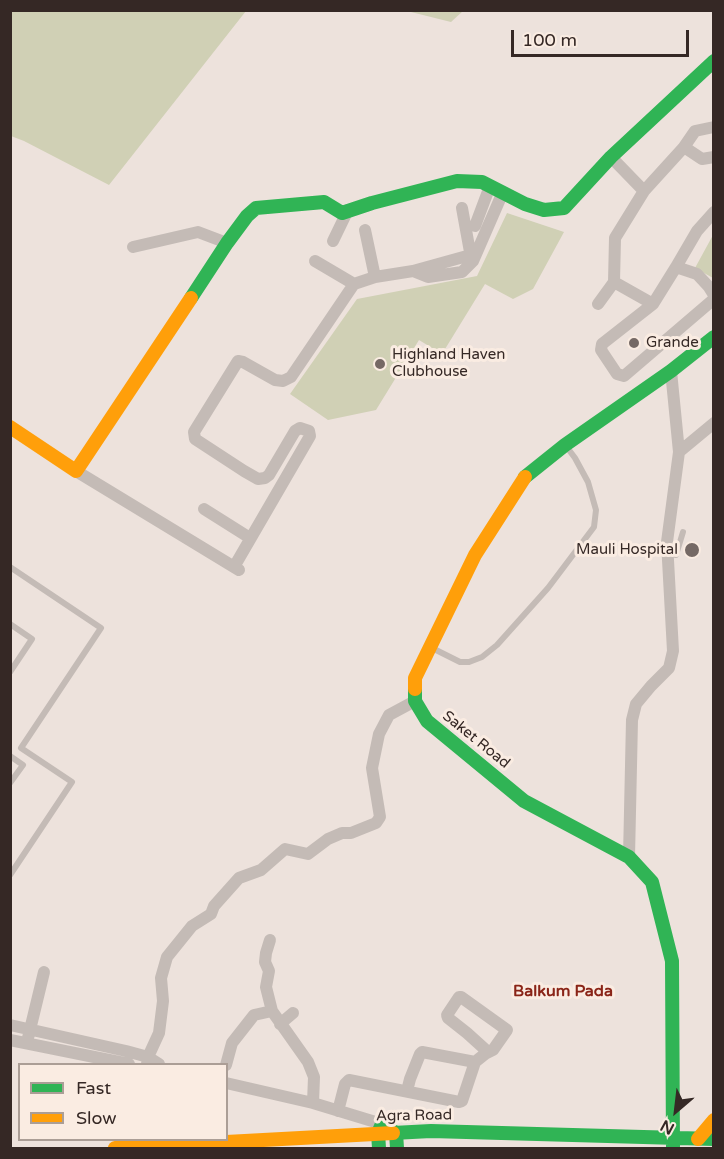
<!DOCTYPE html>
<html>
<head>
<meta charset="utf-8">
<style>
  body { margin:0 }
  #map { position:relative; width:724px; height:1159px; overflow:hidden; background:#ede2dc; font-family:"Varela Round",sans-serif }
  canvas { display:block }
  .frame { position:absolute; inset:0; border:12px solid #352825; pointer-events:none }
  .legend { position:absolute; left:18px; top:1063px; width:210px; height:78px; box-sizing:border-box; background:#faece2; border:2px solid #ab9e96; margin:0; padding:8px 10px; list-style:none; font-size:18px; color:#352825 }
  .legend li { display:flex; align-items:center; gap:12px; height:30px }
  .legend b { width:30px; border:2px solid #ab9e96 }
  .north { position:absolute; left:646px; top:1081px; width:60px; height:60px; -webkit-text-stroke:4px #faece2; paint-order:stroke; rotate:208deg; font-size:16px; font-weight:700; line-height:24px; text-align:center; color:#352825 }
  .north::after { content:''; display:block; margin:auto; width:21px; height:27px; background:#352825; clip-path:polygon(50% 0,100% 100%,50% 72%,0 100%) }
  .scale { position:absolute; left:511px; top:30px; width:178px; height:27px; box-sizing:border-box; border:3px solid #352825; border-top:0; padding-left:8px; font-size:18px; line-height:21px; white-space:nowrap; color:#352825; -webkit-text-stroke:4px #faece2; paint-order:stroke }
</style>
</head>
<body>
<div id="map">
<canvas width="724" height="1159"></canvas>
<div class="frame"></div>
<ul class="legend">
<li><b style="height:8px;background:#30b455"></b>Fast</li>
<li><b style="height:8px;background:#ff9f0a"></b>Slow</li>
</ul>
<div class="north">N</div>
<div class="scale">100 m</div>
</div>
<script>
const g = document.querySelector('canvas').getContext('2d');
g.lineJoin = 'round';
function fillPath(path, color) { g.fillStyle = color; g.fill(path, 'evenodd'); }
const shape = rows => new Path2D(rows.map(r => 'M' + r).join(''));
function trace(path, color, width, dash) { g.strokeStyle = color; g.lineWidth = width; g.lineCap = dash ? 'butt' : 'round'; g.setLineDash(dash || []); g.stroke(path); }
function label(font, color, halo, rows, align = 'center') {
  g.font = font + ' "Varela Round",sans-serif'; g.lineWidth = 6; g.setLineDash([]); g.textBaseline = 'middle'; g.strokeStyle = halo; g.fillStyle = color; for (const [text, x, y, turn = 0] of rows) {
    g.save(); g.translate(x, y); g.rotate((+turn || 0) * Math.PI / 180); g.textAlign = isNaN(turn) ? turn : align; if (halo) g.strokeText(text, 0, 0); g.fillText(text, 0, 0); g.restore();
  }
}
const green = shape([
  [10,11,11,10,246,11,109,185,24,141,11,136],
  [407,11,463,10,463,11,451,22],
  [507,213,564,232,533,289,513,299,485,284,442,354,419,340,376,410,328,420,290,394,357,299,477,276],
  [713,235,713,278,695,268]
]);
const lane = shape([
  [668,553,676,555,683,532],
  [10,567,101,628,21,748,72,782,10,875],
  [10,624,32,639,10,672],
  [430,647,460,662,469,662,482,657,497,645,548,588,594,527,596,510,588,482,575,458,566,446],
  [10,756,23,765,10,783]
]);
const street = shape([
  [684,147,695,131,714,127],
  [611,157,644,191],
  [714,212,697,231,676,267,697,274,709,287,714,295],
  [475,226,490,186],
  [365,230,375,277],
  [333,241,348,210],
  [133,247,198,232,227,243],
  [315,261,354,284],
  [676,267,653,304,602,344,601,350,617,374,624,376,714,299],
  [413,271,467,256,470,252,462,208],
  [598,304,614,282],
  [653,304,614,282,615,238,644,191,684,147,702,159,714,157],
  [679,452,714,423],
  [76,471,239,570],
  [204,509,250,538],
  [234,567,310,436,309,431,300,428,295,431,269,475,265,478,258,479,244,471,195,439,194,432,233,369,238,361,243,362,275,380,283,381,291,377,354,284,375,277,413,271,428,277,462,272,473,261,503,192],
  [629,857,632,720,636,704,651,686,669,668,673,651,667,542,679,452,671,371],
  [270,940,266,953,265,962,269,971,266,987,272,1011],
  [280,1024,293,1013],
  [10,1025,126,1051,148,1057,159,1064],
  [28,1038,44,972],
  [10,1040,129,1064],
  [475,1062,485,1054,493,1050,507,1030,461,997,459,997,447,1015,448,1018,467,1033,488,1052],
  [147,1064,148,1057,159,1033,163,1001,161,978,167,957,192,926,211,914,214,906,239,878,261,870,285,849,308,854,328,839,342,833,351,833,376,823,380,817,372,768,379,734,389,715,415,701],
  [226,1065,232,1043,254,1015,272,1011,308,1062,314,1077,313,1103],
  [226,1083,313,1103,382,1124],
  [338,1111,345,1084,349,1080,459,1102,462,1101,475,1062,422,1052,420,1054,410,1079,407,1091]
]);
const fast = shape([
  [191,298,227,243,247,216,256,208,324,202,342,213,372,203,457,181,482,182,525,204,544,210,564,208,611,157,714,61],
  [525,477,565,445,671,371,714,337],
  [415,689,415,701,427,721,524,801,629,857,652,882,672,961,673,1148],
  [393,1133,431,1131,714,1139],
  [379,1148,378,1133,382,1124,396,1133,397,1148]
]);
const slow = shape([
  [10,427,76,471,191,298],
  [415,689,415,678,475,555,525,477],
  [698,1139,714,1120],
  [115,1148,393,1133]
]);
const markers = [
  [634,343,6,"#756965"],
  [380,364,6,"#756965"],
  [692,550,8,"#756965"]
];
const poiNames = [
  ["Grande",646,343],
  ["Highland Haven",392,355],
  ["Clubhouse",392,372],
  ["Mauli Hospital",678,550,"right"]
];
const streetNames = [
  ["Saket Road",476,740,39],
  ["Agra Road",414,1116,-1]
];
const neighbourhoodNames = [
  ["Balkum Pada",563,992]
];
fillPath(green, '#d0d0b5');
trace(lane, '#c4bbb6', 6);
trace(street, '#c4bbb6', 12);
trace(fast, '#30b455', 14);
trace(slow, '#ff9f0a', 14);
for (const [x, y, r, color] of markers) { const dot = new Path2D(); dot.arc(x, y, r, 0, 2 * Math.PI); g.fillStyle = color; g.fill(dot); trace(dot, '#faece2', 2); }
label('15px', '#352825', '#faece2', poiNames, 'left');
label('15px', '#352825', '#faece2', streetNames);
label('bold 16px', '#8a2417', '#faece2', neighbourhoodNames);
</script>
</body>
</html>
